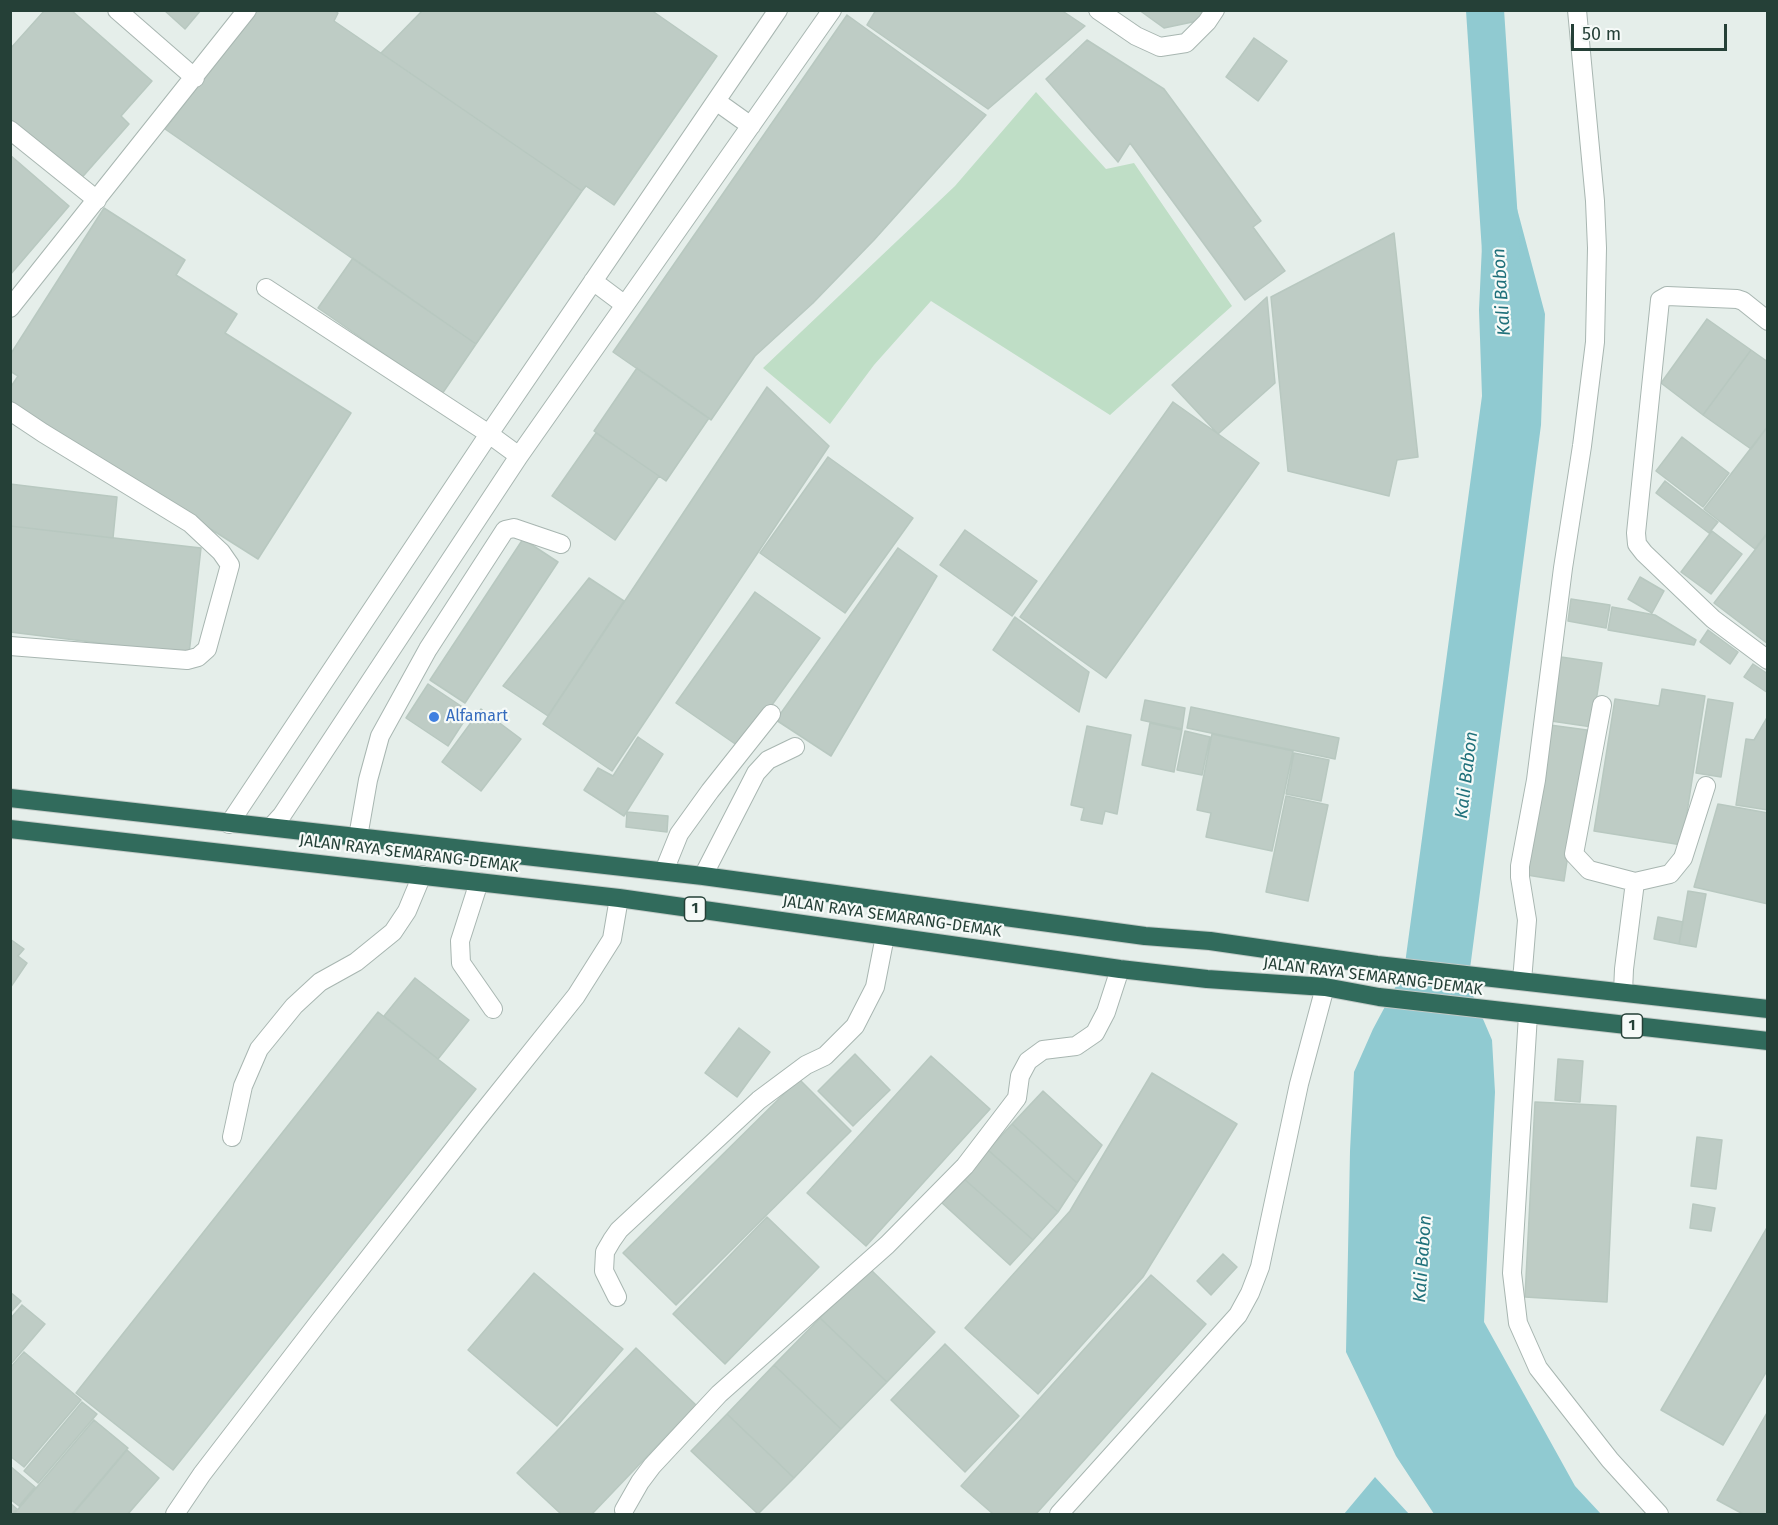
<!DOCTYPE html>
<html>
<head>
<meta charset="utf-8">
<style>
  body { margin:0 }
  #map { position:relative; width:1778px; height:1525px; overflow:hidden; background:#e5eeea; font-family:"Fira Sans",sans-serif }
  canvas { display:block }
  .frame { position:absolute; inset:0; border:12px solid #254037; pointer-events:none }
  .scale { position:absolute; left:1571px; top:24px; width:156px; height:27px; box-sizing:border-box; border:3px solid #254037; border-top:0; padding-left:8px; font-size:18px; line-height:21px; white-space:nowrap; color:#254037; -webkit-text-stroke:4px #f6faf8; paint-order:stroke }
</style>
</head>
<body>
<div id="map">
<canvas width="1778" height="1525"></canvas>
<div class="frame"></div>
<div class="scale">50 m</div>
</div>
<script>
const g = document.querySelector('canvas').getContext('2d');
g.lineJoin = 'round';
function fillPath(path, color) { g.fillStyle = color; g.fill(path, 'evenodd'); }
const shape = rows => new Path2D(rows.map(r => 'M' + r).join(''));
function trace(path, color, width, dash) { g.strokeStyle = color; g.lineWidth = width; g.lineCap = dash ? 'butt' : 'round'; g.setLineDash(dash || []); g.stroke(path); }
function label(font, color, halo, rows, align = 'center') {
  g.font = font + ' "Fira Sans",sans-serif'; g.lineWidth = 4.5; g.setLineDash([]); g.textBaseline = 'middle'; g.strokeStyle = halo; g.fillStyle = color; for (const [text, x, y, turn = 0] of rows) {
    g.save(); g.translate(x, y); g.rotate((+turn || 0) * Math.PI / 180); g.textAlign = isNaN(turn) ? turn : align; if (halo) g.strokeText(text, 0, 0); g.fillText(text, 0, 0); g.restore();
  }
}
const green = shape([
  [1036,92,1106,169,1134,163,1232,306,1110,415,931,301,874,365,830,424,763,368,955,186]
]);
const water = shape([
  [1515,201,1545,314,1541,425,1468,984,1492,1040,1495,1092,1484,1322,1575,1486,1601,1514,1434,1514,1396,1456,1346,1352,1350,1151,1354,1072,1373,1029,1404,971,1482,396,1479,310,1484,202],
  [1375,1477,1409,1514,1344,1514]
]);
const river = shape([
  [1485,10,1501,251]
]);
const building = shape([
  [45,10,71,10,152,81,121,116,129,124,78,182,10,123,10,49,45,10],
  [164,10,201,10,185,29,164,10],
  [256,10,334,10,338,13,334,21,582,191,476,344,165,129,256,10],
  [423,10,651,10,717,56,614,205,586,186,582,191,381,53,423,10],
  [876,10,1061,10,1085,26,988,109,867,25,876,10],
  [1139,10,1209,10,1202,20,1164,28,1139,10],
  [847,15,986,115,874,240,813,303,755,356,711,420,613,352,847,15],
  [1254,38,1287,61,1258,101,1226,77,1254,38],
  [1087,40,1164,89,1261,221,1253,227,1285,271,1245,300,1130,143,1118,162,1046,79,1087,40],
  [10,155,69,206,10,275,10,155],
  [104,208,185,260,176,275,237,314,225,333,351,413,258,559,10,402,10,388,18,376,10,371,10,355,104,208],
  [1394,233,1418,457,1397,460,1389,496,1288,471,1271,297,1394,233],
  [353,258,476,344,442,394,318,308,353,258],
  [1267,297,1275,383,1218,434,1172,385,1267,297],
  [1707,319,1751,350,1703,415,1661,383,1707,319],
  [1751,350,1768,362,1768,426,1751,449,1703,415,1751,350],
  [637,368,709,418,666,481,594,431,637,368],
  [767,387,829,446,612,771,543,724,767,387],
  [1173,402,1259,463,1106,678,1020,617,1173,402],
  [1768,426,1768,532,1755,549,1704,509,1768,426],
  [596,433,659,476,615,540,552,496,596,433],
  [1682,437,1729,473,1703,507,1656,471,1682,437],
  [828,457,913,518,845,613,760,553,828,457],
  [1665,481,1718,522,1709,533,1656,493,1665,481],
  [10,484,117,497,113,538,10,526,10,484],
  [10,526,201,548,189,654,10,632,10,526],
  [965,530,1037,581,1012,616,940,565,965,530],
  [1712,531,1742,554,1711,594,1681,572,1712,531],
  [1768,533,1768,644,1714,603,1768,533],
  [523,539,558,562,465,703,430,680,523,539],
  [898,548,937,576,831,756,776,720,898,548],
  [1640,577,1664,591,1652,613,1628,599,1640,577],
  [589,578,624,601,548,716,503,686,589,578],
  [755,592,820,638,741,748,676,703,755,592],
  [1571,599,1610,605,1606,628,1568,621,1571,599],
  [1612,607,1655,615,1696,640,1694,645,1608,630,1612,607],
  [1015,617,1089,672,1079,712,993,650,1015,617],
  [1708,630,1738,652,1730,664,1700,642,1708,630],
  [1561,657,1602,663,1592,727,1551,721,1561,657],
  [1753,664,1768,674,1768,693,1744,677,1753,664],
  [428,684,470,712,448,746,406,718,428,684],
  [1662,689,1705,696,1682,845,1594,831,1615,699,1659,706,1662,689],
  [1708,699,1733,703,1721,777,1696,773,1708,699],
  [1145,700,1185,708,1182,729,1141,720,1145,700],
  [1191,707,1339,738,1335,759,1187,728,1191,707],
  [481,709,521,739,481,791,442,762,481,709],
  [1768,716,1768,810,1736,805,1746,739,1754,740,1768,716],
  [1150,723,1182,730,1174,772,1142,765,1150,723],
  [1550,725,1587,730,1564,881,1527,875,1550,725],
  [1087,726,1131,735,1117,814,1105,811,1102,824,1081,820,1084,808,1071,805,1087,726],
  [1185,731,1210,737,1202,775,1177,770,1185,731],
  [1212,734,1293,751,1272,851,1206,837,1211,813,1197,810,1212,734],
  [638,737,663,754,624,816,584,790,598,768,613,776,638,737],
  [1294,753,1329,760,1321,801,1286,794,1294,753],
  [1286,796,1328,805,1308,901,1266,892,1286,796],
  [1718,804,1768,813,1768,904,1694,887,1718,804],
  [627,812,668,816,667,832,626,827,627,812],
  [1688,891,1706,894,1696,947,1679,944,1688,891],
  [1658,917,1683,922,1679,944,1654,939,1658,917],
  [10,939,24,949,18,956,27,963,10,988,10,939],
  [415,978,469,1020,438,1059,384,1016,415,978],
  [378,1012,476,1089,173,1470,76,1393,378,1012],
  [739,1028,770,1052,737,1097,705,1073,739,1028],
  [855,1054,890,1090,853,1126,818,1091,855,1054],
  [931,1056,990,1109,866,1246,807,1193,931,1056],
  [1558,1059,1583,1061,1580,1102,1555,1100,1558,1059],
  [1152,1073,1237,1124,1143,1277,1038,1394,965,1328,1070,1211,1152,1073],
  [799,1079,851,1131,676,1305,623,1253,799,1079],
  [1043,1091,1102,1145,1077,1183,1012,1124,1043,1091],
  [1535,1102,1616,1106,1607,1302,1525,1297,1535,1102],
  [1012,1124,1077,1183,1058,1212,988,1150,1012,1124],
  [1697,1137,1722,1140,1716,1189,1691,1186,1697,1137],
  [988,1150,1058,1212,1033,1240,963,1178,988,1150],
  [963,1178,1033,1240,1010,1265,941,1202,963,1178],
  [1693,1204,1715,1208,1711,1231,1690,1228,1693,1204],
  [767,1217,819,1267,725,1364,673,1314,767,1217],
  [1768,1226,1768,1369,1723,1445,1661,1410,1768,1226],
  [1223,1254,1237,1267,1211,1295,1197,1281,1223,1254],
  [869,1268,935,1332,887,1382,820,1318,869,1268],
  [534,1273,623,1349,557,1426,468,1350,534,1273],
  [1151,1275,1206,1324,1036,1514,993,1514,961,1486,1151,1275],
  [10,1292,21,1301,10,1313,10,1292],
  [22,1305,45,1324,10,1365,10,1319,22,1305],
  [820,1318,887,1382,841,1429,774,1365,820,1318],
  [945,1344,1019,1416,965,1472,891,1400,945,1344],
  [636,1348,696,1405,592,1514,561,1514,517,1473,636,1348],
  [24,1352,81,1400,24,1467,10,1456,10,1368,24,1352],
  [774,1365,841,1429,794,1478,727,1414,774,1365],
  [82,1402,97,1414,38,1483,24,1471,82,1402],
  [1768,1411,1768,1514,1743,1514,1717,1500,1768,1411],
  [727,1414,794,1478,758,1514,691,1451,727,1414],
  [94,1420,128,1448,72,1514,14,1514,94,1420],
  [127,1450,159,1478,128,1514,73,1514,127,1450],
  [10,1466,35,1487,19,1506,10,1499,10,1466],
  [10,1503,17,1509,12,1514,10,1514,10,1503]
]);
const minor = shape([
  [117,10,195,78],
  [1098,10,1136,36,1160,47,1186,43,1207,22,1215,10],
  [716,101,751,126],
  [10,130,97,200],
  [593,281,625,305],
  [266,288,489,434,519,456],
  [10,308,247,10],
  [1768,321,1743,301,1737,299,1667,296,1660,300,1636,533,1637,544,1644,553,1713,619,1768,660],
  [10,411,43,433,190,523,221,552,230,565,207,649,198,657,187,660,10,646],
  [1602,705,1574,854,1589,870,1635,882],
  [229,824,489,434,778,10],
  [271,827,282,815,519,456,832,10],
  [358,837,368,780,380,736,428,649,505,530,514,528,561,544],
  [664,871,679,834,710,791,771,714],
  [703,876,756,773,768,760,795,747],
  [479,882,460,941,461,963,493,1009],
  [1522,981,1527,920,1520,877,1520,866,1536,780,1563,568,1582,446,1595,342,1597,248,1595,201,1577,10],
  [1623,992,1624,969,1635,882,1670,874,1683,858,1706,786],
  [1528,1015,1512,1273,1518,1323,1538,1368,1610,1460,1659,1514],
  [232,1137,243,1086,259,1049,294,1006,320,982,356,962,393,932,407,911,422,875],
  [617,1297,604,1271,605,1252,612,1240,619,1230,759,1100,806,1065,825,1056,855,1026,875,987,885,936],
  [624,1510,640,1482,652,1466,719,1394,887,1245,965,1166,1017,1098,1020,1076,1028,1061,1043,1050,1076,1046,1095,1033,1106,1012,1120,969],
  [175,1514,202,1474,321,1319,475,1122,576,996,612,939,619,898],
  [1059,1514,1238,1315,1250,1293,1260,1267,1299,1084,1325,987]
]);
const highway = shape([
  [10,798,703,876,1145,936,1210,941,1377,965,1768,1009],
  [10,829,619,898,1120,969,1207,979,1325,987,1379,997,1768,1041]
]);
const markers = [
  [434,717,6,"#3f7fe0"]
];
const shields = [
  [695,909,21],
  [1632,1026,21]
];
const shieldNames = [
  ["1",695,909],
  ["1",1632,1026]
];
const shopNames = [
  ["Alfamart",446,717]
];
const streetNames = [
  ["JALAN RAYA SEMARANG-DEMAK",409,854,7],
  ["JALAN RAYA SEMARANG-DEMAK",892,917,8],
  ["JALAN RAYA SEMARANG-DEMAK",1373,977,7]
];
const waterNames = [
  ["Kali Babon",1502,292,-94],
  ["Kali Babon",1467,775,-83],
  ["Kali Babon",1423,1259,-86]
];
fillPath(green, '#bfdec6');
fillPath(water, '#90cad1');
trace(river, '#90cad1', 38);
fillPath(building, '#beccc5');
trace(building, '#b8c8c0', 1.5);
trace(minor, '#a8b6b1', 20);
trace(highway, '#c2cac7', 20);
trace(minor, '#fff', 18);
trace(highway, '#316b5c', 18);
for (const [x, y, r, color] of markers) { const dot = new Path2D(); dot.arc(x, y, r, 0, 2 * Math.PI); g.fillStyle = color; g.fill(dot); trace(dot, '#f6faf8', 2); }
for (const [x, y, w] of shields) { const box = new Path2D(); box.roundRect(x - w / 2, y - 12, w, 24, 4.5); g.fillStyle = '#f6faf8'; g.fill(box); trace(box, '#254037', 1.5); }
label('bold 15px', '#254037', null, shieldNames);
label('16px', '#366cbe', '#f6faf8', shopNames, 'left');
label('16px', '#254037', '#f6faf8', streetNames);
label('italic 18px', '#20717b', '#f6faf8', waterNames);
</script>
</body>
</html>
